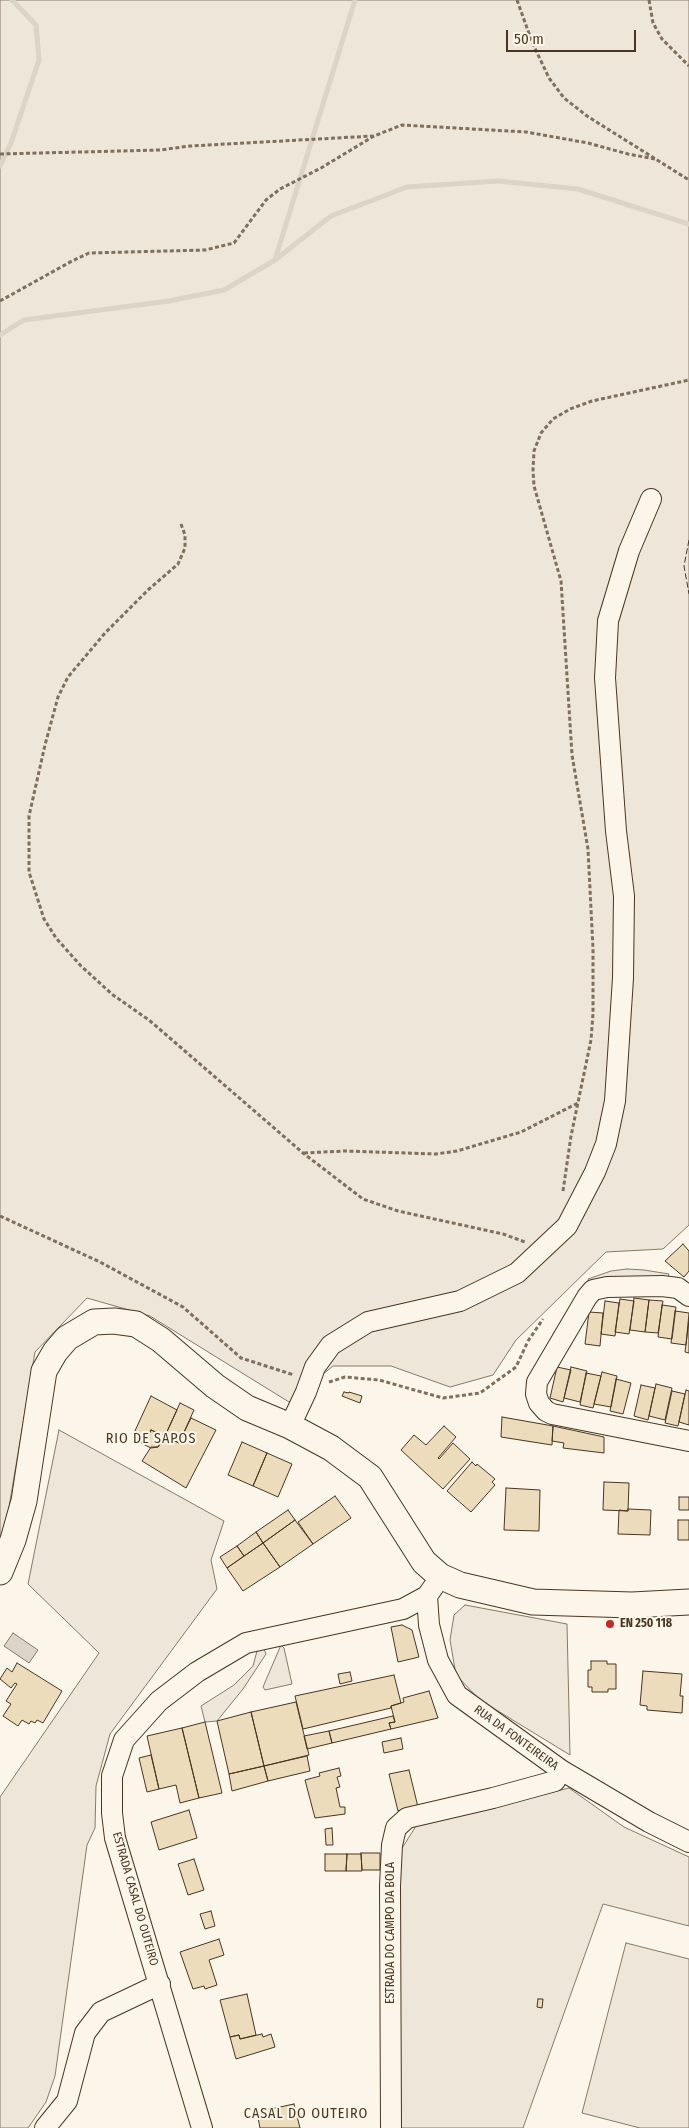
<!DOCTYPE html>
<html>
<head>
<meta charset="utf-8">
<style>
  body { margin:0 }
  #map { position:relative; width:689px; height:2128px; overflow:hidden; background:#fbf6e9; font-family:"Fira Sans Condensed",sans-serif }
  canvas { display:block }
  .scale { position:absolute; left:506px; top:30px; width:130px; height:22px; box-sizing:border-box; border:2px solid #4a3520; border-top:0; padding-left:6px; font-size:15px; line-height:18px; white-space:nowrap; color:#4a3520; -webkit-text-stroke:4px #fbf6e9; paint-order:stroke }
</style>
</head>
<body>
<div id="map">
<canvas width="689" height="2128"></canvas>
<div class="scale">50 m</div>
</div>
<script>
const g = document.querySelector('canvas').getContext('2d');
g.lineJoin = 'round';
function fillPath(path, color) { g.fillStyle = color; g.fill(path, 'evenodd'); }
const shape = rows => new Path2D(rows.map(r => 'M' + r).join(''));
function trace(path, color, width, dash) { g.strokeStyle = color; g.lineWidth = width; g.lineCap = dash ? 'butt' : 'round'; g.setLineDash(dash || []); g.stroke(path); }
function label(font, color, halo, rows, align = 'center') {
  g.font = font + ' "Fira Sans Condensed",sans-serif'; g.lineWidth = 4; g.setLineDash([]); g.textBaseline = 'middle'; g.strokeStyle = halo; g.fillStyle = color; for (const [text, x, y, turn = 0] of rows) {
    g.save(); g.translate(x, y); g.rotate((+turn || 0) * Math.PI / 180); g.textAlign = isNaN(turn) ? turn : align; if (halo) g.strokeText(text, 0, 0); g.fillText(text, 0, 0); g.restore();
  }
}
const green = shape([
  [0,0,689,0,689,1225,663,1249,606,1252,516,1340,493,1375,450,1387,391,1366,333,1366,289,1402,150,1316,87,1298,35,1352,6,1525,0,1538,0,0],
  [59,1430,224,1521,211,1560,217,1589,110,1734,96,1786,95,1828,87,1845,55,2076,46,2102,28,2128,0,2128,0,1797,99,1653,28,1584,59,1430],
  [465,1605,567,1624,570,1755,480,1700,456,1675,450,1640,454,1615,465,1605],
  [569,1788,624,1827,689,1857,689,1926,603,1904,523,2128,400,2128,399,1853,416,1826,569,1788],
  [626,1943,689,1959,689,2128,640,2128,582,2113,626,1943]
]);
const parking = shape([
  [627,1269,644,1270,669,1274,667,1281,630,1277,607,1279,591,1285,588,1279,611,1271,627,1269],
  [281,1645,284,1648,292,1684,265,1690,263,1687,281,1645],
  [264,1649,266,1654,243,1689,217,1721,205,1722,201,1706,234,1685,253,1666,257,1651,264,1649]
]);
const water = shape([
  [13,1633,38,1650,29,1663,4,1646,13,1633]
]);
const stream = shape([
  [0,166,11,143,39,60,36,25,12,0],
  [275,260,355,0],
  [0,335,24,320,169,301,224,290,275,260,331,216,407,187,498,181,578,189,689,224]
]);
const building = shape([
  [683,1244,689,1251,689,1271,684,1277,665,1261,683,1244],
  [634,1298,649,1300,645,1332,630,1330,634,1298],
  [620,1299,634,1301,629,1334,615,1332,620,1299],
  [649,1300,663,1301,658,1333,645,1332,649,1300],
  [605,1301,619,1303,615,1336,601,1334,605,1301],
  [662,1305,676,1307,672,1339,658,1337,662,1305],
  [675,1311,689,1313,686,1345,671,1343,675,1311],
  [589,1312,603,1313,600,1346,585,1344,589,1312],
  [689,1320,689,1353,685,1352,689,1320],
  [557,1367,571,1370,563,1402,550,1398,557,1367],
  [571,1367,587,1371,580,1402,564,1398,571,1367],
  [602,1372,617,1376,611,1407,594,1404,602,1372],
  [586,1373,601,1376,593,1408,580,1405,586,1373],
  [616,1379,631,1383,623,1414,610,1411,616,1379],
  [656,1384,672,1388,665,1420,649,1416,656,1384],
  [641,1385,655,1388,648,1420,634,1416,641,1385],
  [686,1390,689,1391,689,1425,679,1422,686,1390],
  [672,1391,685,1394,678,1426,665,1423,672,1391],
  [344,1392,349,1393,349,1392,362,1396,360,1403,342,1396,344,1392],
  [151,1396,177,1410,165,1436,151,1430,147,1439,134,1433,151,1396],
  [180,1403,194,1410,179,1443,165,1436,180,1403],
  [502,1417,553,1426,552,1445,501,1437,502,1417],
  [191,1418,216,1430,186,1488,142,1461,151,1447,158,1447,165,1436,179,1443,191,1418],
  [444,1426,456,1437,438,1458,439,1459,453,1443,470,1459,443,1489,401,1450,414,1435,426,1445,444,1426],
  [553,1426,604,1437,604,1453,563,1448,564,1443,552,1441,553,1426],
  [151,1430,165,1436,158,1447,151,1448,141,1443,143,1437,147,1439,151,1430],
  [242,1442,267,1453,253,1486,228,1475,242,1442],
  [267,1453,292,1464,278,1497,253,1486,267,1453],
  [472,1462,476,1466,477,1464,495,1479,492,1482,495,1485,471,1512,447,1491,472,1462],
  [604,1482,629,1483,628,1511,603,1510,604,1482],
  [506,1488,540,1490,539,1531,504,1530,506,1488],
  [335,1496,351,1518,313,1544,298,1522,335,1496],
  [679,1497,689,1497,689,1510,679,1510,679,1497],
  [628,1509,651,1510,650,1535,618,1534,619,1510,628,1511,628,1509],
  [288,1510,295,1520,263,1543,256,1532,288,1510],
  [295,1520,313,1544,280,1567,263,1543,295,1520],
  [678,1520,689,1520,689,1540,678,1540,678,1520],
  [256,1532,263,1543,244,1556,237,1546,256,1532],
  [263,1543,280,1567,243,1591,227,1568,263,1543],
  [237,1546,244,1556,227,1568,220,1557,237,1546],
  [402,1625,412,1630,419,1657,398,1662,391,1627,402,1625],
  [591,1661,607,1661,607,1664,616,1664,616,1689,608,1689,608,1692,592,1692,592,1687,588,1687,588,1670,591,1670,591,1661],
  [17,1663,62,1691,43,1723,37,1720,35,1723,31,1721,29,1724,22,1720,18,1726,3,1716,11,1704,6,1701,17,1684,15,1683,11,1688,0,1679,7,1668,12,1672,17,1663],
  [643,1671,682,1674,680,1696,683,1696,682,1713,647,1710,647,1706,640,1705,643,1671],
  [350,1672,352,1681,340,1684,338,1674,350,1672],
  [394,1675,401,1703,391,1706,391,1708,303,1729,295,1696,394,1675],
  [429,1691,438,1718,391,1729,389,1723,395,1722,391,1706,404,1702,403,1698,429,1691],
  [296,1702,309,1755,264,1766,251,1712,296,1702],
  [251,1712,264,1766,229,1774,217,1721,251,1712],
  [393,1716,395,1722,389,1723,391,1729,332,1743,329,1731,393,1716],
  [205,1722,222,1793,199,1798,182,1728,205,1722],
  [182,1728,199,1798,180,1803,176,1785,159,1789,147,1736,182,1728],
  [329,1731,332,1743,307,1749,304,1736,329,1731],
  [401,1738,403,1749,384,1753,382,1742,401,1738],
  [151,1755,159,1789,147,1792,139,1758,151,1755],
  [307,1756,310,1771,268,1781,264,1766,307,1756],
  [264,1766,268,1781,232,1791,229,1774,264,1766],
  [339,1768,341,1776,337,1777,340,1787,336,1788,340,1807,345,1807,345,1814,315,1818,305,1780,320,1776,319,1773,339,1768],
  [409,1770,418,1807,398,1811,389,1774,409,1770],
  [189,1810,197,1838,159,1850,151,1822,189,1810],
  [332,1828,333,1845,326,1845,325,1829,332,1828],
  [361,1853,380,1853,380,1870,362,1870,361,1853],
  [325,1854,347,1854,346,1871,325,1871,325,1854],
  [347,1854,361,1854,362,1871,346,1871,347,1854],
  [194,1859,204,1890,188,1895,178,1864,194,1859],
  [211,1911,215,1926,205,1929,200,1914,211,1911],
  [219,1939,224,1955,209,1960,217,1985,205,1989,204,1986,193,1989,180,1952,219,1939],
  [247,1994,256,2035,240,2039,239,2035,230,2037,220,2000,247,1994],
  [538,1999,543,1999,542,2008,537,2007,538,1999],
  [262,2034,263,2037,271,2034,275,2047,236,2059,230,2037,239,2035,240,2039,262,2034],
  [294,2104,300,2128,260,2128,257,2112,294,2104]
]);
const path = shape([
  [517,0,532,42,549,78,564,98,587,116,689,180],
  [649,0,653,23,662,39,689,66],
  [0,154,160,150,190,146,373,136],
  [0,301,72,261,89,253,205,250,234,243,266,200,280,189,321,168,374,136,402,125,526,132,588,143,628,154,655,159],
  [181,524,185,535,185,548,178,564,148,590,105,633,68,677,58,697,45,745,29,816,29,872,44,919,56,938,81,966,113,995,149,1020,303,1153,363,1199,398,1211,503,1234,525,1242],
  [304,1153,345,1151,436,1154,457,1151,521,1132,578,1103],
  [563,1191,571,1136,591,1040,593,1014,593,949,588,849,572,755,561,581,534,486,533,470,534,451,541,433,553,419,570,409,592,401,689,380],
  [0,1216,100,1262,183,1307,241,1358,294,1375],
  [329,1382,345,1377,379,1380,443,1398,480,1393,516,1367,528,1341,543,1319]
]);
const minor = shape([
  [689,1296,678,1288,662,1286,607,1287,593,1290,587,1297,537,1382,536,1394,539,1403,546,1411,552,1414,689,1441],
  [290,1426,306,1392,315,1367,331,1345,368,1322,460,1301,517,1273,567,1226,595,1172,606,1144,615,1101,623,978,624,896,616,831,605,678,608,621,629,551,651,499],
  [434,1586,427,1596,429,1625,438,1660,457,1695,561,1770,649,1822,689,1842],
  [45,2128,67,2101,85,2033,101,2012,160,1984],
  [202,2128,115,1838,112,1813,112,1776,124,1740,159,1701,197,1672,246,1643,403,1609,427,1596],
  [391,2128,390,1886,392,1845,396,1828,407,1818,493,1798,555,1781,561,1770]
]);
const major = shape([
  [0,1572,13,1540,24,1501,44,1371,55,1352,67,1338,94,1322,114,1321,136,1324,161,1340,215,1386,247,1408,290,1426,331,1448,370,1477,424,1562,440,1576,460,1585,533,1602,632,1605,689,1602]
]);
const fence = shape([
  [689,540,684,566,689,594]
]);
const markers = [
  [610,1624,5,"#c62828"]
];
const poiNames = [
  ["EN 250 118",620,1624]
];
const streetNames = [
  ["RUA DA FONTEIREIRA",516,1738,36],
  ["ESTRADA CASAL DO OUTEIRO",135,1899,74],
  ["ESTRADA DO CAMPO DA BOLA",391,1933,-90]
];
const neighbourhoodNames = [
  ["RIO DE SAPOS",151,1439],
  ["CASAL DO OUTEIRO",306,2114]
];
fillPath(green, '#ede6d9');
trace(green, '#887966', 1);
fillPath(parking, '#ede7d9');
trace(parking, '#887966', 1);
fillPath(water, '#dcd4c6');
trace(water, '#887966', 1);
trace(stream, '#dcd4c6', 5);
fillPath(building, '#ecdcbc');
trace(building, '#4a3520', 1);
trace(minor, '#4a3520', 22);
trace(major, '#4a3520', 27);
trace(path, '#7f6f5c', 3, [4, 2.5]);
trace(minor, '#fbf6e9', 20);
trace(major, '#fbf6e9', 25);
trace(fence, '#4a3520', 1, [6, 2.5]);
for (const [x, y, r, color] of markers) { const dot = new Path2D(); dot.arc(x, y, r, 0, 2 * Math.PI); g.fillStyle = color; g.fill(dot); trace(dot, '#fbf6e9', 2); }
label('bold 12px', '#4a3520', '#fbf6e9', poiNames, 'left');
label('12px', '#4a3520', '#fbf6e9', streetNames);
g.letterSpacing = '1px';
label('14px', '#4a3520', '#fbf6e9', neighbourhoodNames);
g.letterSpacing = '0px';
</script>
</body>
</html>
